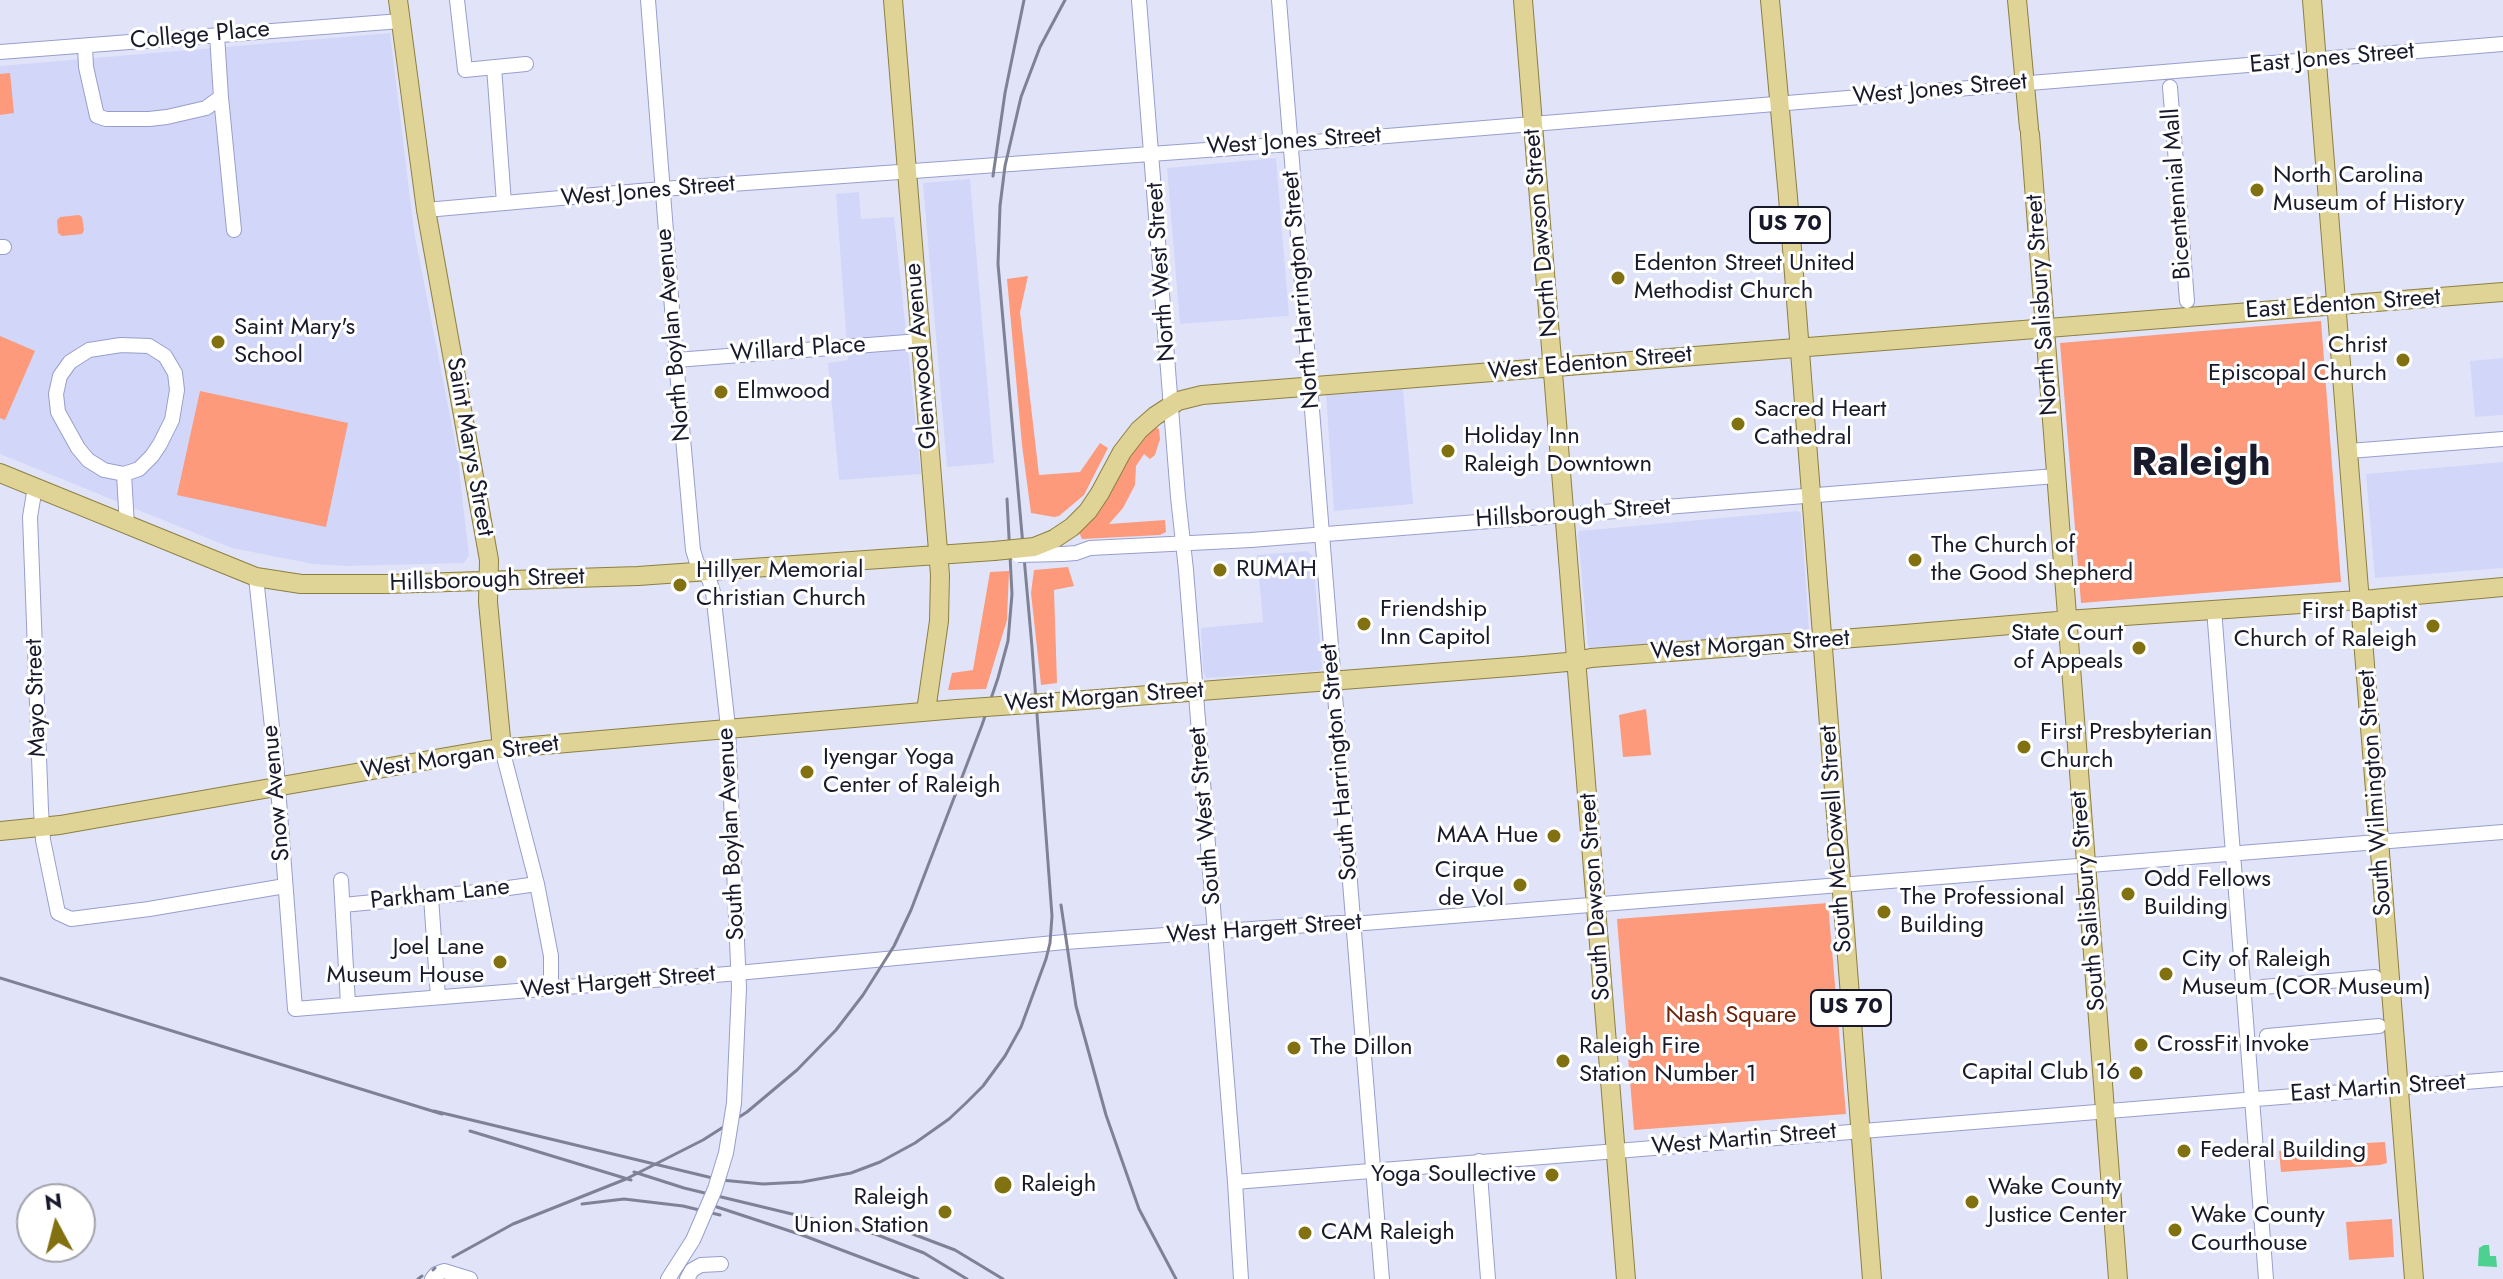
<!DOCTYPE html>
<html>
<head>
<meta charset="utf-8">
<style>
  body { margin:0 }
  #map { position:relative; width:2503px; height:1279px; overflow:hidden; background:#e1e4f8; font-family:Jost,sans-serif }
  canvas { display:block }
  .north { position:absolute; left:16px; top:1183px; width:80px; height:80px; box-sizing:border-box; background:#fff; border:2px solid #a3a3ab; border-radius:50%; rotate:353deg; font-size:22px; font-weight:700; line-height:32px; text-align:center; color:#181a2c }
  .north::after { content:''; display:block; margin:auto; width:28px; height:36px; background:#827111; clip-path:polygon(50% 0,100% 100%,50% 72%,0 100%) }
</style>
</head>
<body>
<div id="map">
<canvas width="2503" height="1279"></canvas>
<div class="north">N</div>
</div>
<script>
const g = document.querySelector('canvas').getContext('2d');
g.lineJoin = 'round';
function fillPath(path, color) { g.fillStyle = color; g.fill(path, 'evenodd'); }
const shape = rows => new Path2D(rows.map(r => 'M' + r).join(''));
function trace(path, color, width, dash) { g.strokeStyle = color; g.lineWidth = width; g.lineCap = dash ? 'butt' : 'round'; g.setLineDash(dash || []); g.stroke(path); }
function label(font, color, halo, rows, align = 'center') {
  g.font = font + ' Jost,sans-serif'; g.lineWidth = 6; g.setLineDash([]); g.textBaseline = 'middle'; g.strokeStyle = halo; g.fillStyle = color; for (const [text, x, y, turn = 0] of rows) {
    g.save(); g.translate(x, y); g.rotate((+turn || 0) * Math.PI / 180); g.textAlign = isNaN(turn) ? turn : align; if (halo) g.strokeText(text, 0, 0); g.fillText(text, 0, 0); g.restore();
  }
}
const built = shape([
  [390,33,414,231,457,452,469,555,464,563,347,566,313,564,232,548,0,454,0,66],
  [1276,158,1289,316,1180,324,1167,168],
  [970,179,994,463,947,467,923,183],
  [859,192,861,219,894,217,921,474,839,480,828,363,848,360,836,194],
  [2503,358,2503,415,2475,417,2470,361],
  [1403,389,1413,504,1334,511,1326,394],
  [2503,462,2503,568,2375,578,2366,474],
  [1798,511,1801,514,1809,630,1733,639,1591,649,1588,645,1578,535,1579,531],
  [1307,551,1313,556,1322,668,1319,671,1206,678,1203,670,1201,628,1263,622,1257,555]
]);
const green = shape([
  [10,73,14,113,0,115,0,74],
  [79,215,82,217,84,230,82,234,62,236,58,233,57,220,60,217],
  [1028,276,1020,312,1039,475,1080,472,1100,443,1108,448,1084,495,1059,516,1054,517,1031,513,1022,445,1007,279],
  [2321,321,2341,582,2081,603,2060,343],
  [0,336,35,351,5,420,0,418],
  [200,391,348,423,326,527,177,495],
  [1150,425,1159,429,1160,439,1155,455,1150,459,1144,454,1136,466,1135,485,1123,508,1109,524,1165,520,1166,532,1160,535,1082,539,1078,530],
  [1068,567,1074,586,1054,590,1057,683,1041,685,1031,593,1034,570],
  [1009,571,1007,620,986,689,948,690,952,673,973,670,990,572],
  [1646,709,1651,755,1623,757,1619,715],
  [1828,903,1846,1114,1634,1130,1617,919],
  [2385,1142,2387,1163,2380,1165,2281,1172,2279,1151,2300,1149,2301,1152,2311,1153,2362,1151,2367,1150,2366,1143],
  [2392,1219,2394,1257,2349,1260,2346,1222]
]);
const water = shape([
  [2484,1245,2489,1245,2490,1256,2496,1256,2497,1267,2478,1266,2479,1248]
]);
const minor = shape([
  [457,0,465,70,526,64],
  [648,0,676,360,693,550,697,563,709,579,713,592,728,727,739,988,734,1103],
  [1139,0,1178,497,1186,570,1235,1182,1241,1279],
  [1279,0,1382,1279],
  [85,46,86,67,97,116,106,119,149,119,167,117,206,108,221,97,217,35],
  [0,52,401,21],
  [494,67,504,203],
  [2170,87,2187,301],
  [221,97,234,230],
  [426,210,662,189,1290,144,2503,44],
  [0,247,4,247],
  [121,345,149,346,165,356,175,373,177,390,172,420,160,444,152,456,139,469,124,474,104,470,88,460,78,448,58,412,56,394,60,376,70,362,89,350,121,345],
  [676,360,920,341],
  [2349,451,2503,439],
  [124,474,127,526],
  [35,487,30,517,41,810,43,840,58,913,71,919,149,909,285,886],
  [1063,554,1076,553,1090,548,1251,540,2056,476],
  [256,577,277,774,295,1009,727,974,1065,942,1338,923,1365,923,2503,832],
  [2214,609,2266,1279],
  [502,749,537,884,551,956,551,988],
  [341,880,348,1004],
  [431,897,438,997],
  [343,905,487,891,537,884],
  [2263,987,2375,977],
  [2267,1036,2379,1026],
  [1479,1161,1488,1279],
  [1235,1182,2503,1079],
  [432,1279,436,1274,444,1271,470,1279],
  [668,1279,693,1240],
  [687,1279,692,1270,701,1265,721,1264]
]);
const major = shape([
  [398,0,426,210,489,560,488,602,502,749],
  [893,0,940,575,939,621,926,711],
  [1523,0,1626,1279],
  [1770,0,1788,197,1872,1279],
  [2017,0,2029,128],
  [2312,0,2414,1279],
  [2030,134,2118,1279],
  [0,473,256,577,301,584,387,584,638,576,994,551],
  [1054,539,1072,527,1088,511,1100,493,1122,452,1139,430,1155,416,1178,401,1202,395,2503,292],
  [1072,701,1523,666,1578,661,1591,658,1893,635,2081,619,2373,599,2503,587],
  [0,831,60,825,486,750,957,709]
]);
const rail = shape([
  [993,176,1005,93,1024,0],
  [1061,905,1076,1006,1106,1115,1139,1209,1176,1279],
  [0,978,442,1114],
  [434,1111,721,1180,763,1184,802,1182,851,1173,880,1162,915,1143,949,1119,966,1103,983,1086,1005,1056,1021,1027,1046,959,1050,943,1052,916,1032,647,998,264,1000,206,1005,166,1021,97,1040,47,1065,0],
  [470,1131,631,1180],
  [634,1172,684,1188,875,1234,924,1253,967,1279],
  [582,1204,624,1199,683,1206,720,1215],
  [711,1205,802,1235,918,1279],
  [875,1225,910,1233,955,1250,1003,1279],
  [453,1257,513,1224,626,1179,703,1140,747,1112,797,1070,836,1030,863,995,894,946,911,910,982,725,998,678,1008,641,1012,594,1007,499],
  [433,1270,435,1268],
  [418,1279,422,1276]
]);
const minorBridge = shape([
  [1018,555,1063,554],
  [693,1240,715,1189,726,1153,734,1103]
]);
const majorBridge = shape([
  [994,551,1034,547,1054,539],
  [957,709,1072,701]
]);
const markers = [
  [2257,190,8,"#827111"],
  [1618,278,8,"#827111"],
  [218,342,8,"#827111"],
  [2403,360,8,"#827111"],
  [721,392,8,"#827111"],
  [1738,424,8,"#827111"],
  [1448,451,8,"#827111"],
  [1915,560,8,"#827111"],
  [1220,570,8,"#827111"],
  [680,585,8,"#827111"],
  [1364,624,8,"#827111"],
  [2433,626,8,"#827111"],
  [2139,648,8,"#827111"],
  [2024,747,8,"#827111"],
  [807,772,8,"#827111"],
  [1554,836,8,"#827111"],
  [1520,885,8,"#827111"],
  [2128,894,8,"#827111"],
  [1884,912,8,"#827111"],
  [500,962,8,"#827111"],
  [2166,974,8,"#827111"],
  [2141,1045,8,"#827111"],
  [1294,1048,8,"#827111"],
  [1563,1061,8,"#827111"],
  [2136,1073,8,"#827111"],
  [2184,1151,8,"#827111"],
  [1552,1175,8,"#827111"],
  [1003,1185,10,"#827111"],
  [1972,1202,8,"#827111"],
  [945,1212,8,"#827111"],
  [2175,1230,8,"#827111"],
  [1305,1233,8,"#827111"]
];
const shields = [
  [1790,225,80],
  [1851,1008,80]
];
const shieldNames = [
  ["US 70",1790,225],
  ["US 70",1851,1008]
];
const streetNames = [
  ["College Place",200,36,-5],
  ["East Jones Street",2332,59,-5],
  ["West Jones Street",1940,90,-5],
  ["West Jones Street",1294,142,-4],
  ["West Jones Street",648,192,-5],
  ["Bicentennial Mall",2178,194,-94],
  ["North Dawson Street",1542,233,-95],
  ["North West Street",1162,272,-94],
  ["North Harrington Street",1302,290,-95],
  ["North Salisbury Street",2043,305,-94],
  ["East Edenton Street",2343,305,-4],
  ["North Boylan Avenue",674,335,-95],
  ["Willard Place",798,350,-4],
  ["Glenwood Avenue",922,356,-95],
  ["West Edenton Street",1590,364,-5],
  ["Saint Marys Street",469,447,80],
  ["Hillsborough Street",1573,514,-4],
  ["Hillsborough Street",487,581,-2],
  ["West Morgan Street",1750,646,-4],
  ["Mayo Street",37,698,-92],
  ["West Morgan Street",1104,698,-4],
  ["West Morgan Street",460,758,-8],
  ["South Harrington Street",1340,762,-95],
  ["Snow Avenue",277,793,-95],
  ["South Wilmington Street",2376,793,-94],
  ["South West Street",1206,816,-95],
  ["South Boylan Avenue",732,834,-93],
  ["South McDowell Street",1837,839,-94],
  ["Parkham Lane",440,895,-6],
  ["South Dawson Street",1596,897,-94],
  ["South Salisbury Street",2089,901,-95],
  ["West Hargett Street",1264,930,-4],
  ["West Hargett Street",618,983,-5],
  ["East Martin Street",2378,1089,-4],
  ["West Martin Street",1744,1140,-5]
];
const poiNames = [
  ["North Carolina",2273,176],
  ["Museum of History",2273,204],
  ["Edenton Street United",1634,264],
  ["Methodist Church",1634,292],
  ["Saint Mary's",234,328],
  ["School",234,356],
  ["Christ",2387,346,"right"],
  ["Episcopal Church",2387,374,"right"],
  ["Elmwood",737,392],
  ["Sacred Heart",1754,410],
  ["Cathedral",1754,438],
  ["Holiday Inn",1464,437],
  ["Raleigh Downtown",1464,465],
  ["The Church of",1931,546],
  ["the Good Shepherd",1931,574],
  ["RUMAH",1236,570],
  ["Hillyer Memorial",696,571],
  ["Christian Church",696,599],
  ["Friendship",1380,610],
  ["Inn Capitol",1380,638],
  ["First Baptist",2417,612,"right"],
  ["Church of Raleigh",2417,640,"right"],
  ["State Court",2123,634,"right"],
  ["of Appeals",2123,662,"right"],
  ["First Presbyterian",2040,733],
  ["Church",2040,761],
  ["Iyengar Yoga",823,758],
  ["Center of Raleigh",823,786],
  ["MAA Hue",1538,836,"right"],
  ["Cirque",1504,871,"right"],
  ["de Vol",1504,899,"right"],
  ["Odd Fellows",2144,880],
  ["Building",2144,908],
  ["The Professional",1900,898],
  ["Building",1900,926],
  ["Joel Lane",484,948,"right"],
  ["Museum House",484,976,"right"],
  ["City of Raleigh",2182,960],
  ["Museum (COR Museum)",2182,988],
  ["CrossFit Invoke",2157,1045],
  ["Raleigh Fire",1579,1047],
  ["Station Number 1",1579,1075],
  ["The Dillon",1310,1048],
  ["Capital Club 16",2120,1073,"right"],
  ["Federal Building",2200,1151],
  ["Yoga Soullective",1536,1175,"right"],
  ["Raleigh",1021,1185],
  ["Wake County",1988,1188],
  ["Justice Center",1988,1216],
  ["Raleigh",929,1198,"right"],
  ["Union Station",929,1226,"right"],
  ["Wake County",2191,1216],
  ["Courthouse",2191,1244],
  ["CAM Raleigh",1321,1233]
];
const parkNames = [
  ["Nash Square",1731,1016]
];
const townNames = [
  ["Raleigh",2201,465]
];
fillPath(built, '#d2d7f9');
fillPath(green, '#fc9a7b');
fillPath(water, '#4cd190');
trace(minor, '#989ecc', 16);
trace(major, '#8c7f42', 20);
trace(minor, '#fff', 14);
trace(major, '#dfd395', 18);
trace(rail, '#7f8295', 3);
trace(minorBridge, '#989ecc', 16, []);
trace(majorBridge, '#8c7f42', 20, []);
trace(minorBridge, '#fff', 14);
trace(majorBridge, '#dfd395', 18);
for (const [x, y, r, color] of markers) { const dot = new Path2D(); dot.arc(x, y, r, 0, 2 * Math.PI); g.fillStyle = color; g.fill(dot); trace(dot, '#fff', 3); }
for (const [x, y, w] of shields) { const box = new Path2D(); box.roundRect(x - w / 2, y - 18, w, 36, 6); g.fillStyle = '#fff'; g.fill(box); trace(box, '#181a2c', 2); }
label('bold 22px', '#181a2c', null, shieldNames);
label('24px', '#181a2c', '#fff', streetNames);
label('24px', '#181a2c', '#fff', poiNames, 'left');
label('24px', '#6b2309', '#fff', parkNames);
label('bold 40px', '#181a2c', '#fff', townNames);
</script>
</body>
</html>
